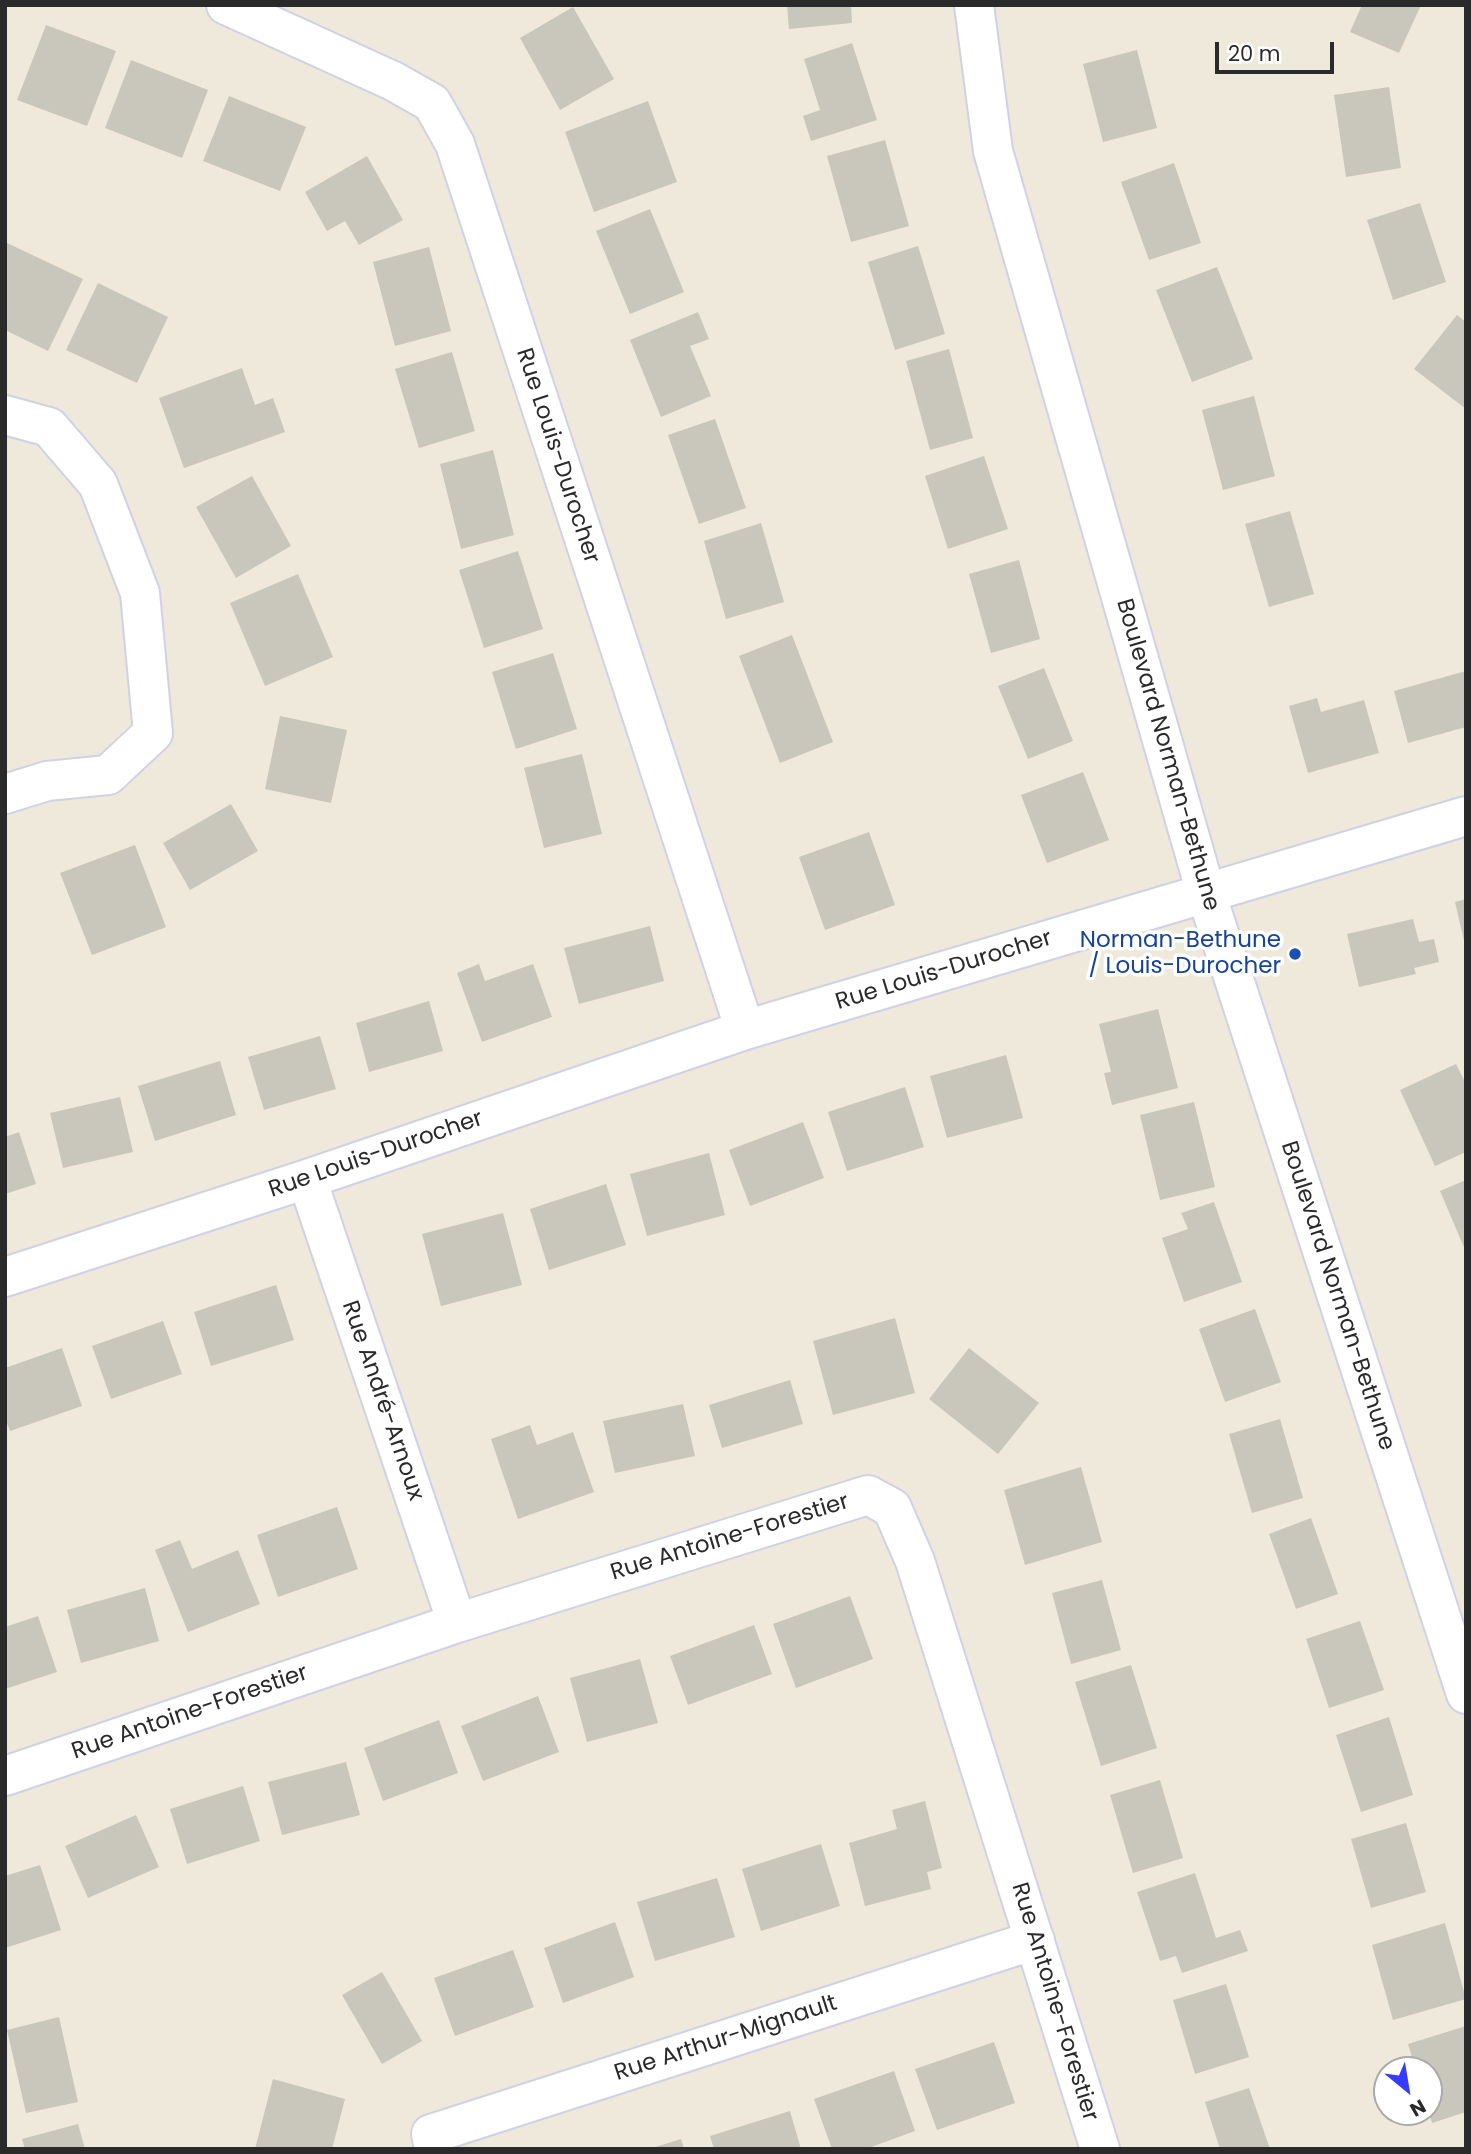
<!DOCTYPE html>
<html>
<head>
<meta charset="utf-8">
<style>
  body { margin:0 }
  #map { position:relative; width:1471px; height:2154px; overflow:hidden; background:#eee9db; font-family:Poppins,sans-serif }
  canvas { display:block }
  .frame { position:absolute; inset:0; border:7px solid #2a2a2a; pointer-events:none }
  .north { position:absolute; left:1373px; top:2056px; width:70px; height:70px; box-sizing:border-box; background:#fff; border:2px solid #aaa; border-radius:50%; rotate:150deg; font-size:19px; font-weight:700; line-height:28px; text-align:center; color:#2a2a2a }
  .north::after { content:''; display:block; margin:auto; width:24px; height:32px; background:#373aff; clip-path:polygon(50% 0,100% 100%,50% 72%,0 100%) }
  .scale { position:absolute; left:1215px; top:42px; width:119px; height:32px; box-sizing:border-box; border:4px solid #2a2a2a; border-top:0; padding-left:9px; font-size:21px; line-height:24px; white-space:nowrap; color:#2a2a2a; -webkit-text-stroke:5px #fff; paint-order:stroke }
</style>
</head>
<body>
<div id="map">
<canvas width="1471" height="2154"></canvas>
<div class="frame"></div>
<div class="north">N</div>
<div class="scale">20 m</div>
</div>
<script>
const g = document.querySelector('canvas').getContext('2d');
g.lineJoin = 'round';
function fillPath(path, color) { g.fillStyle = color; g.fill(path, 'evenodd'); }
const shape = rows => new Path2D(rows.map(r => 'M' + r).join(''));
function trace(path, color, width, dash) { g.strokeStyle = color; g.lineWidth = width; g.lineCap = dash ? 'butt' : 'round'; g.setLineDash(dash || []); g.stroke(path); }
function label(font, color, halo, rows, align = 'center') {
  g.font = font + ' Poppins,sans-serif'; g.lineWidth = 7; g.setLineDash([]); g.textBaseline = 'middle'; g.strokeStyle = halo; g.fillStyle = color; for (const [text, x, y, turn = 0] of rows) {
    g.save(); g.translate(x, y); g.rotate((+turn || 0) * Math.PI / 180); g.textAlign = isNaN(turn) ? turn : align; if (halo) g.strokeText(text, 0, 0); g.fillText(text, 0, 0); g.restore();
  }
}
const building = shape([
  [787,5,851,5,852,23,789,29],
  [1362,5,1421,5,1399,53,1350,32],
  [573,7,614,79,560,110,520,38],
  [46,25,116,51,87,126,17,100],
  [852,43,877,120,811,141,803,116,820,110,804,59],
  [1137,50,1157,128,1103,142,1083,64],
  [131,60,208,90,182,158,105,128],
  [1389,87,1401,168,1346,177,1334,95],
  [229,96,306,127,280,191,203,161],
  [648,101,677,182,594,212,565,132],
  [885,140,909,226,851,242,827,156],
  [367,156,403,220,359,245,345,221,327,231,305,192],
  [1174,163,1201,243,1149,260,1121,182],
  [1420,203,1446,282,1393,300,1367,220],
  [650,209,684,292,630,314,596,231],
  [5,242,83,279,48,351,5,330],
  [918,246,945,334,895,350,868,262],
  [429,247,451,331,395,346,373,262],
  [1217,267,1253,359,1192,382,1156,290],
  [98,283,168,317,137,383,66,350],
  [698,312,709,339,690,346,711,396,661,417,630,340],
  [1457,315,1466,322,1466,409,1414,369],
  [949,349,973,438,930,450,906,361],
  [452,352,475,431,419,448,395,369],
  [242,368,255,405,273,398,285,432,184,468,159,398],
  [1254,396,1275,476,1223,490,1202,410],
  [715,419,746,508,699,524,668,435],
  [493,450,514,535,461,549,440,464],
  [984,456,1008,529,948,549,925,476],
  [252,476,291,546,236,578,196,507],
  [1290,511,1314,594,1269,607,1245,524],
  [761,523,784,602,726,619,704,541],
  [518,551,543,629,484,648,459,570],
  [1019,560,1040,639,991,653,969,574],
  [298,574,333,657,265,686,230,603],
  [792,635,833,742,780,763,739,656],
  [553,653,577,729,516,749,492,672],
  [1044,668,1073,741,1028,759,998,686],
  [1466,671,1466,727,1408,743,1394,691],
  [1317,698,1321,712,1364,700,1379,753,1308,773,1289,706],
  [280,716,347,730,331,803,265,789],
  [582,754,602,834,544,848,524,768],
  [1083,772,1109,840,1047,863,1021,795],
  [231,804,258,851,190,890,163,843],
  [869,832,895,905,825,930,799,857],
  [135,845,166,927,92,955,60,873],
  [1466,899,1466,945,1465,945,1455,902],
  [1413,919,1419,942,1434,939,1439,962,1414,968,1416,974,1359,987,1347,934],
  [650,926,664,981,579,1004,564,948],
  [479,964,485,981,533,964,552,1017,482,1042,457,973],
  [429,1001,443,1051,369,1072,356,1023],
  [1158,1009,1178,1088,1112,1105,1104,1073,1111,1072,1099,1024],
  [320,1036,336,1089,264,1110,248,1057],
  [1006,1055,1023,1118,947,1138,930,1076],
  [220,1061,236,1115,155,1141,138,1086],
  [1456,1064,1466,1084,1466,1152,1435,1166,1400,1090],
  [905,1087,924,1147,847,1171,828,1112],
  [120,1097,133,1152,63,1168,50,1113],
  [1194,1102,1215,1187,1160,1200,1140,1115],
  [803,1122,824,1178,750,1206,729,1150],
  [19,1132,36,1184,5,1194,5,1137],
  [709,1153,725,1215,647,1236,630,1174],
  [1466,1180,1466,1252,1440,1191],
  [606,1184,626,1245,549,1270,530,1209],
  [1214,1202,1242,1282,1184,1302,1162,1238,1188,1229,1181,1213],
  [503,1213,522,1285,441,1306,422,1234],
  [276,1285,294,1340,211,1366,194,1312],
  [1255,1309,1281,1382,1225,1402,1199,1329],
  [895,1318,915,1393,833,1415,813,1341],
  [163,1321,182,1374,111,1399,92,1346],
  [62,1348,82,1406,10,1431,5,1418,5,1368],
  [969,1348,1039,1403,998,1454,929,1399],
  [790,1380,803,1424,722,1448,709,1405],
  [683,1404,695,1456,615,1473,603,1421],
  [1280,1419,1303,1498,1252,1513,1229,1434],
  [530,1425,537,1445,573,1432,594,1492,518,1519,491,1439],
  [1081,1467,1102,1542,1025,1565,1004,1490],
  [337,1507,358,1569,278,1597,257,1535],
  [1311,1518,1338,1594,1296,1609,1269,1534],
  [180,1540,192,1569,238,1550,260,1604,188,1632,155,1550],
  [1102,1580,1121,1650,1071,1664,1052,1593],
  [145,1588,159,1641,81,1663,67,1610],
  [850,1596,873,1659,796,1688,773,1624],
  [38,1616,57,1672,5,1689,5,1627],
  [1360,1621,1384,1690,1329,1708,1306,1639],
  [754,1625,772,1674,688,1705,670,1656],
  [640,1659,658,1723,587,1742,570,1678],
  [1131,1665,1157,1748,1101,1766,1075,1682],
  [538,1696,559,1752,483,1781,461,1726],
  [1389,1717,1413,1795,1361,1812,1336,1735],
  [439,1720,458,1773,383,1801,364,1748],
  [346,1762,360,1815,282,1835,268,1782],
  [1160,1780,1183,1858,1133,1873,1110,1795],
  [243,1786,260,1841,187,1864,170,1809],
  [925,1801,942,1868,927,1872,931,1889,865,1906,849,1843,897,1829,892,1810],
  [136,1815,159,1867,88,1898,65,1846],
  [1406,1823,1426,1892,1371,1908,1351,1839],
  [821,1844,840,1906,761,1931,742,1869],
  [40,1865,61,1930,5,1948,5,1876],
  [1195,1873,1216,1938,1240,1930,1248,1951,1182,1973,1176,1956,1160,1961,1137,1892],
  [717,1878,735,1937,655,1961,637,1902],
  [615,1922,634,1977,563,2003,544,1948],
  [1445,1923,1466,1999,1393,2020,1372,1945],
  [513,1950,534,2007,455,2036,434,1978],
  [382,1972,422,2041,382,2064,342,1995],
  [1226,1984,1249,2057,1195,2074,1173,2000],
  [59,2017,78,2102,26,2113,7,2030],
  [1466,2026,1466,2112,1432,2123,1429,2112,1429,2070,1416,2070,1408,2044],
  [994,2042,1015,2103,937,2130,915,2069],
  [894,2071,915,2131,866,2149,832,2149,814,2099],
  [273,2079,345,2099,332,2149,255,2149],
  [1249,2088,1270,2149,1220,2149,1205,2102],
  [790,2111,801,2149,714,2149,710,2136],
  [78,2124,85,2149,25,2149,22,2139],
  [681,2139,684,2149,652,2149,652,2148]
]);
const minor = shape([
  [226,5,393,81,432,103,455,144,745,1030],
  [974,5,993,151,1206,893,1466,1694],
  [5,415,49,427,98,484,140,593,153,733,108,775,47,781,5,794],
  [307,1179,457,1623],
  [5,1277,307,1179,745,1030,1466,816],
  [5,1776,457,1623,868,1495,892,1508,915,1561,1100,2149],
  [434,2149,431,2134,1035,1940]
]);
const markers = [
  [1295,954,7,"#1a4fb4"]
];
const streetNames = [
  ["Rue Louis-Durocher",557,456,72],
  ["Boulevard Norman-Bethune",1167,755,74],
  ["Rue Louis-Durocher",944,971,-17],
  ["Rue Louis-Durocher",376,1155,-19],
  ["Boulevard Norman-Bethune",1337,1296,72],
  ["Rue André-Arnoux",382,1401,71],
  ["Rue Antoine-Forestier",730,1538,-17],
  ["Rue Antoine-Forestier",190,1713,-19],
  ["Rue Antoine-Forestier",1054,2002,73],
  ["Rue Arthur-Mignault",726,2039,-18]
];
const transitNames = [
  ["Norman-Bethune",1281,941],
  ["/ Louis-Durocher",1281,967]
];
fillPath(building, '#c9c6bb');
trace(minor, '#d0d1e5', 42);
trace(minor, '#fff', 38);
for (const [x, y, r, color] of markers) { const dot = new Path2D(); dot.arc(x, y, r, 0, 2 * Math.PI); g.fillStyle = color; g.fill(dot); trace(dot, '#fff', 2.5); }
label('23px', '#2a2a2a', '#fff', streetNames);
label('23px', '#164399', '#fff', transitNames, 'right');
</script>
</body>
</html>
